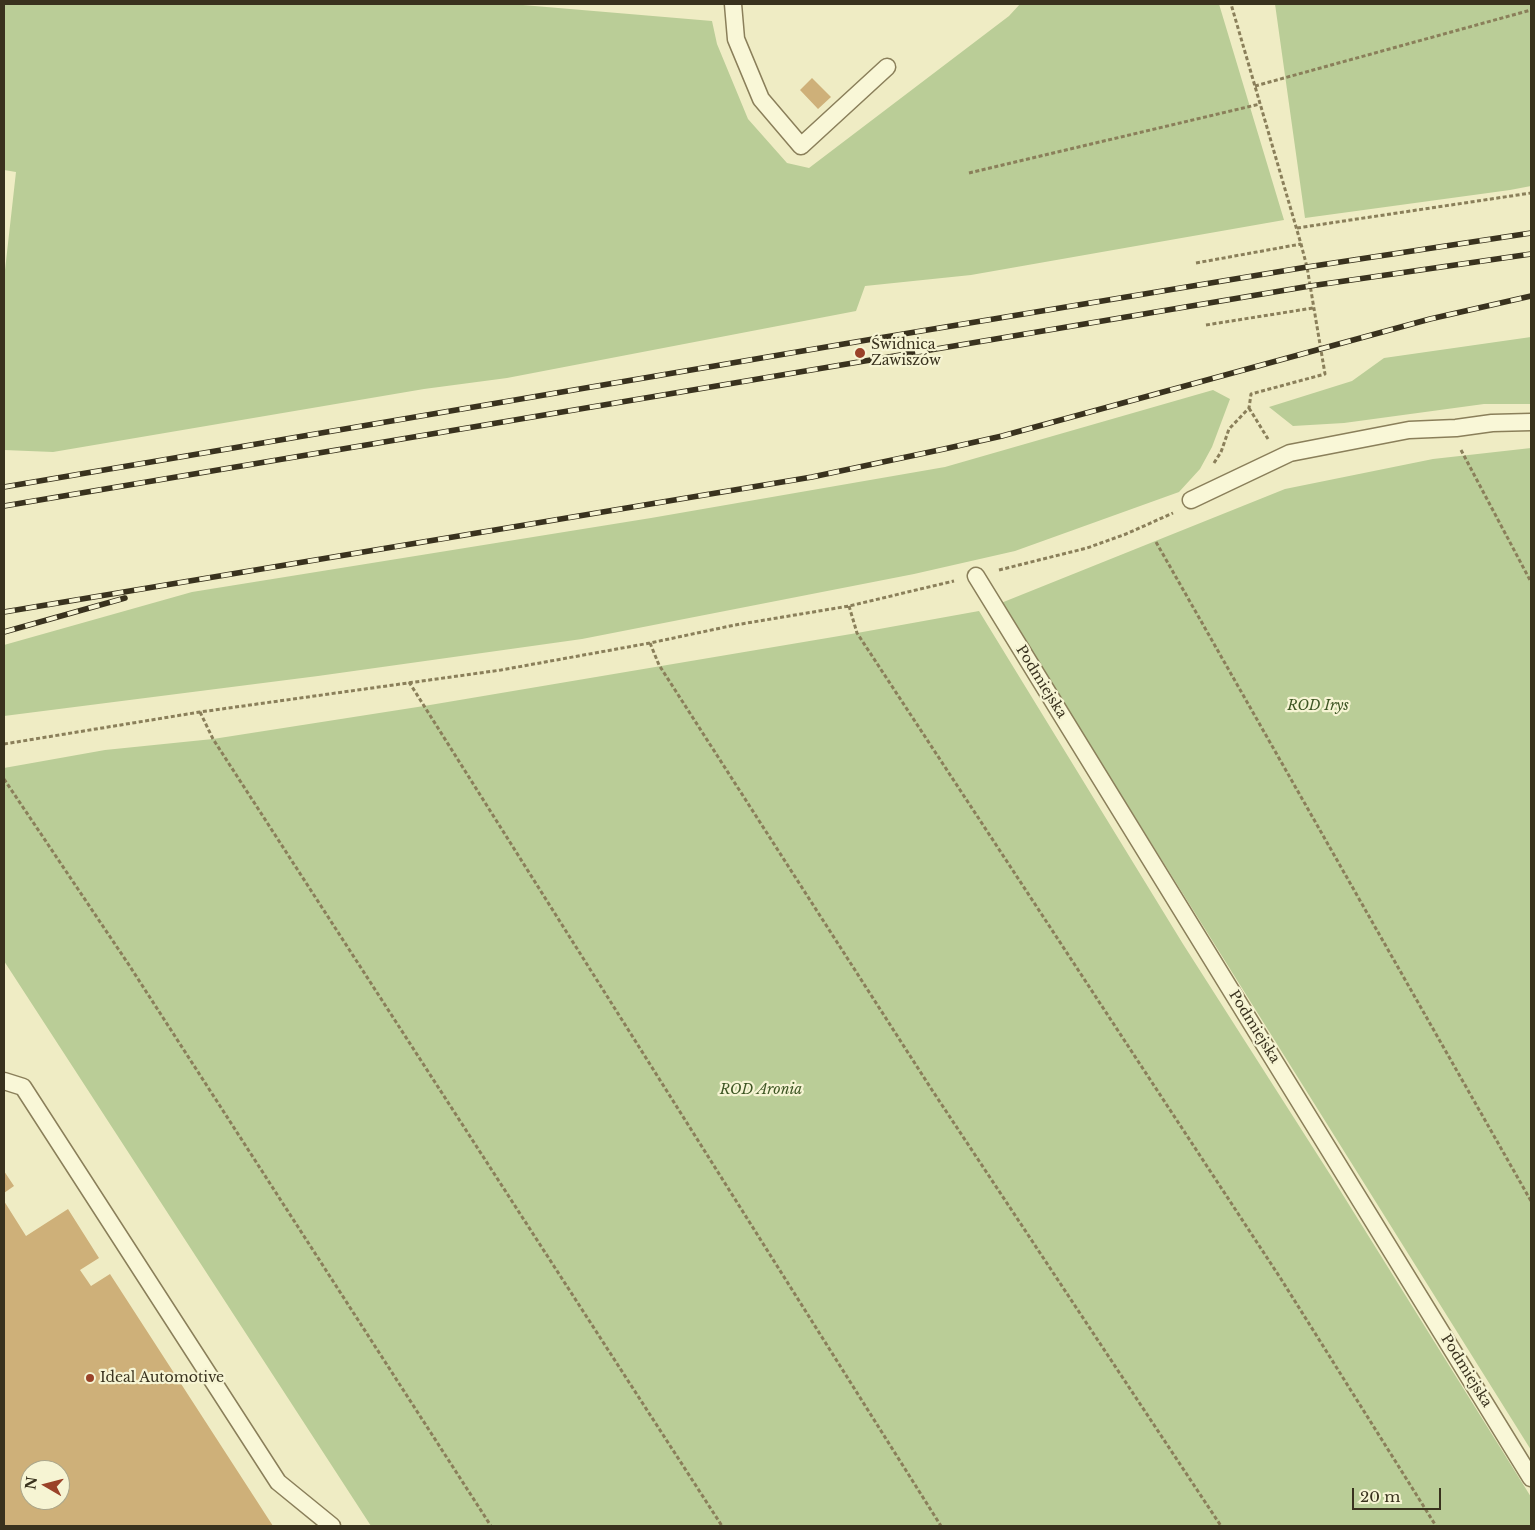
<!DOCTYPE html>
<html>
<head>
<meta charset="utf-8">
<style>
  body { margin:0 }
  #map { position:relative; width:1535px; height:1530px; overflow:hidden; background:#efecc4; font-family:"Libre Baskerville",serif }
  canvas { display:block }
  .frame { position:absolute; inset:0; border:5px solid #39321e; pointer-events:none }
  .north { position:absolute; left:20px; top:1460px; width:50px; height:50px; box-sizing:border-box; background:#f6f4d3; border:1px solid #aaa68b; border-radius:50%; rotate:278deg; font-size:14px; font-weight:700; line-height:20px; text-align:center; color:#39321e }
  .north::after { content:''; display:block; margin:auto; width:18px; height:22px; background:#9a4229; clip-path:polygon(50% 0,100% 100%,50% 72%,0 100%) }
  .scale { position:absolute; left:1352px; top:1488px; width:89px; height:22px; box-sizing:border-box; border:2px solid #39321e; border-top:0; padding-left:6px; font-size:15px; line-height:18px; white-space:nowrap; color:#39321e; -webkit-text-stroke:4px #f6f4d3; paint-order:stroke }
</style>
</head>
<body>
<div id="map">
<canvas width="1535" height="1530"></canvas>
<div class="frame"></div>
<div class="north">N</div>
<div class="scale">20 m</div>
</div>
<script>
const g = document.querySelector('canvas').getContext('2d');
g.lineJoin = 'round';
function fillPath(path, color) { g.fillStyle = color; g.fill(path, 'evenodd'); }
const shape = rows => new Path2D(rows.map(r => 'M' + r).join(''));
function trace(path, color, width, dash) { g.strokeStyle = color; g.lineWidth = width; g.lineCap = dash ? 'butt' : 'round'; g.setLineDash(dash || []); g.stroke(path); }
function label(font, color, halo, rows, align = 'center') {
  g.font = font + ' "Libre Baskerville",serif'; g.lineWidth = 4.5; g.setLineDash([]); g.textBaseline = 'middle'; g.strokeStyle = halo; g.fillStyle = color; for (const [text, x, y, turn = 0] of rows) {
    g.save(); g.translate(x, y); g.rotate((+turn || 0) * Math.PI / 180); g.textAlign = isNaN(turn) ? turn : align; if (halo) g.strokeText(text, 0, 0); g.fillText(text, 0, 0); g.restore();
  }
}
const green = shape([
  [4,4,511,4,712,21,717,44,748,119,787,163,809,168,1009,16,1020,4,1219,4,1284,220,971,275,865,286,856,311,507,378,424,389,53,452,4,450,4,279,16,172,4,170],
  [1275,4,1531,4,1531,186,1510,190,1305,218],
  [1531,337,1531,404,1484,404,1344,423,1293,426,1269,407,1352,381,1384,358],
  [1213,390,1230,399,1212,447,1200,469,1179,492,1015,551,914,574,582,639,318,676,4,716,4,645,192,592,651,518,945,467],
  [1531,448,1531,1450,1001,603,1285,489,1433,459],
  [979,611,1183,944,1333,1179,1531,1497,1531,1526,371,1526,4,961,4,768,105,750,213,739,424,706,857,633]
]);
const building = shape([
  [812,78,831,97,818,109,800,90],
  [4,1171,14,1186,4,1193],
  [4,1201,26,1236,68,1209,99,1258,80,1270,91,1286,110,1274,273,1526,4,1526],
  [30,1470,60,1470,60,1500,30,1500]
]);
const path = shape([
  [1255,86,1531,10],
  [969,173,1260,104],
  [1297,228,1531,193],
  [1196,263,1301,244],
  [1206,325,1313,308],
  [1249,408,1268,439],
  [1461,450,1531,582],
  [1214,463,1221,452,1229,429,1249,408,1251,394,1325,374,1307,267,1301,244,1231,4],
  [1156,542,1531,1201],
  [999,570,1087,548,1126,534,1173,513],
  [849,606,857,633,1281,1279,1436,1526],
  [650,643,659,665,932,1090,1221,1526],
  [409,682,941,1526],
  [200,712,213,739,722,1526],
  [4,744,200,712,501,670,650,643,735,625,849,606,954,581],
  [4,779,129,965,491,1526]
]);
const lane = shape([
  [733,4,736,39,761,99,801,146,887,67],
  [1191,500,1290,453,1409,430,1456,428,1492,423,1531,422],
  [976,576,1531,1478],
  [4,1081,23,1087,278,1482,332,1526]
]);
const rail = shape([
  [4,487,873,339,1307,267,1531,233],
  [4,506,1310,286,1531,254],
  [4,612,812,477,944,449,1002,436,1430,319,1531,296],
  [4,632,125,598]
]);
const markers = [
  [860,353,6,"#9a4229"],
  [90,1378,5,"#9a4229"]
];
const poiNames = [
  ["Świdnica",871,345],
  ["Zawiszów",871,361],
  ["Ideal Automotive",100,1378]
];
const streetNames = [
  ["Podmiejska",1041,682,58],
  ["Podmiejska",1254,1027,58],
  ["Podmiejska",1466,1371,58]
];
const parkNames = [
  ["ROD Irys",1318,706],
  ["ROD Aronia",761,1090]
];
fillPath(green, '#bacd97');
fillPath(building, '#ceb079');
trace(lane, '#8a7f5a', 19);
trace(path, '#8a7f5a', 3, [4, 2.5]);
trace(lane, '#f9f7d7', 16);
trace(rail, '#39321e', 5.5);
trace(rail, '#f6f4d3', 4, [11]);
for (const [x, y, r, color] of markers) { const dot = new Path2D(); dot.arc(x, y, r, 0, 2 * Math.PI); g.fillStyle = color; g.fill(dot); trace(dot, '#f6f4d3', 2); }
label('14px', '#39321e', '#f6f4d3', poiNames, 'left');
label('14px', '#39321e', '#f6f4d3', streetNames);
label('italic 14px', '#3e5624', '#f6f4d3', parkNames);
</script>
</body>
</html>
